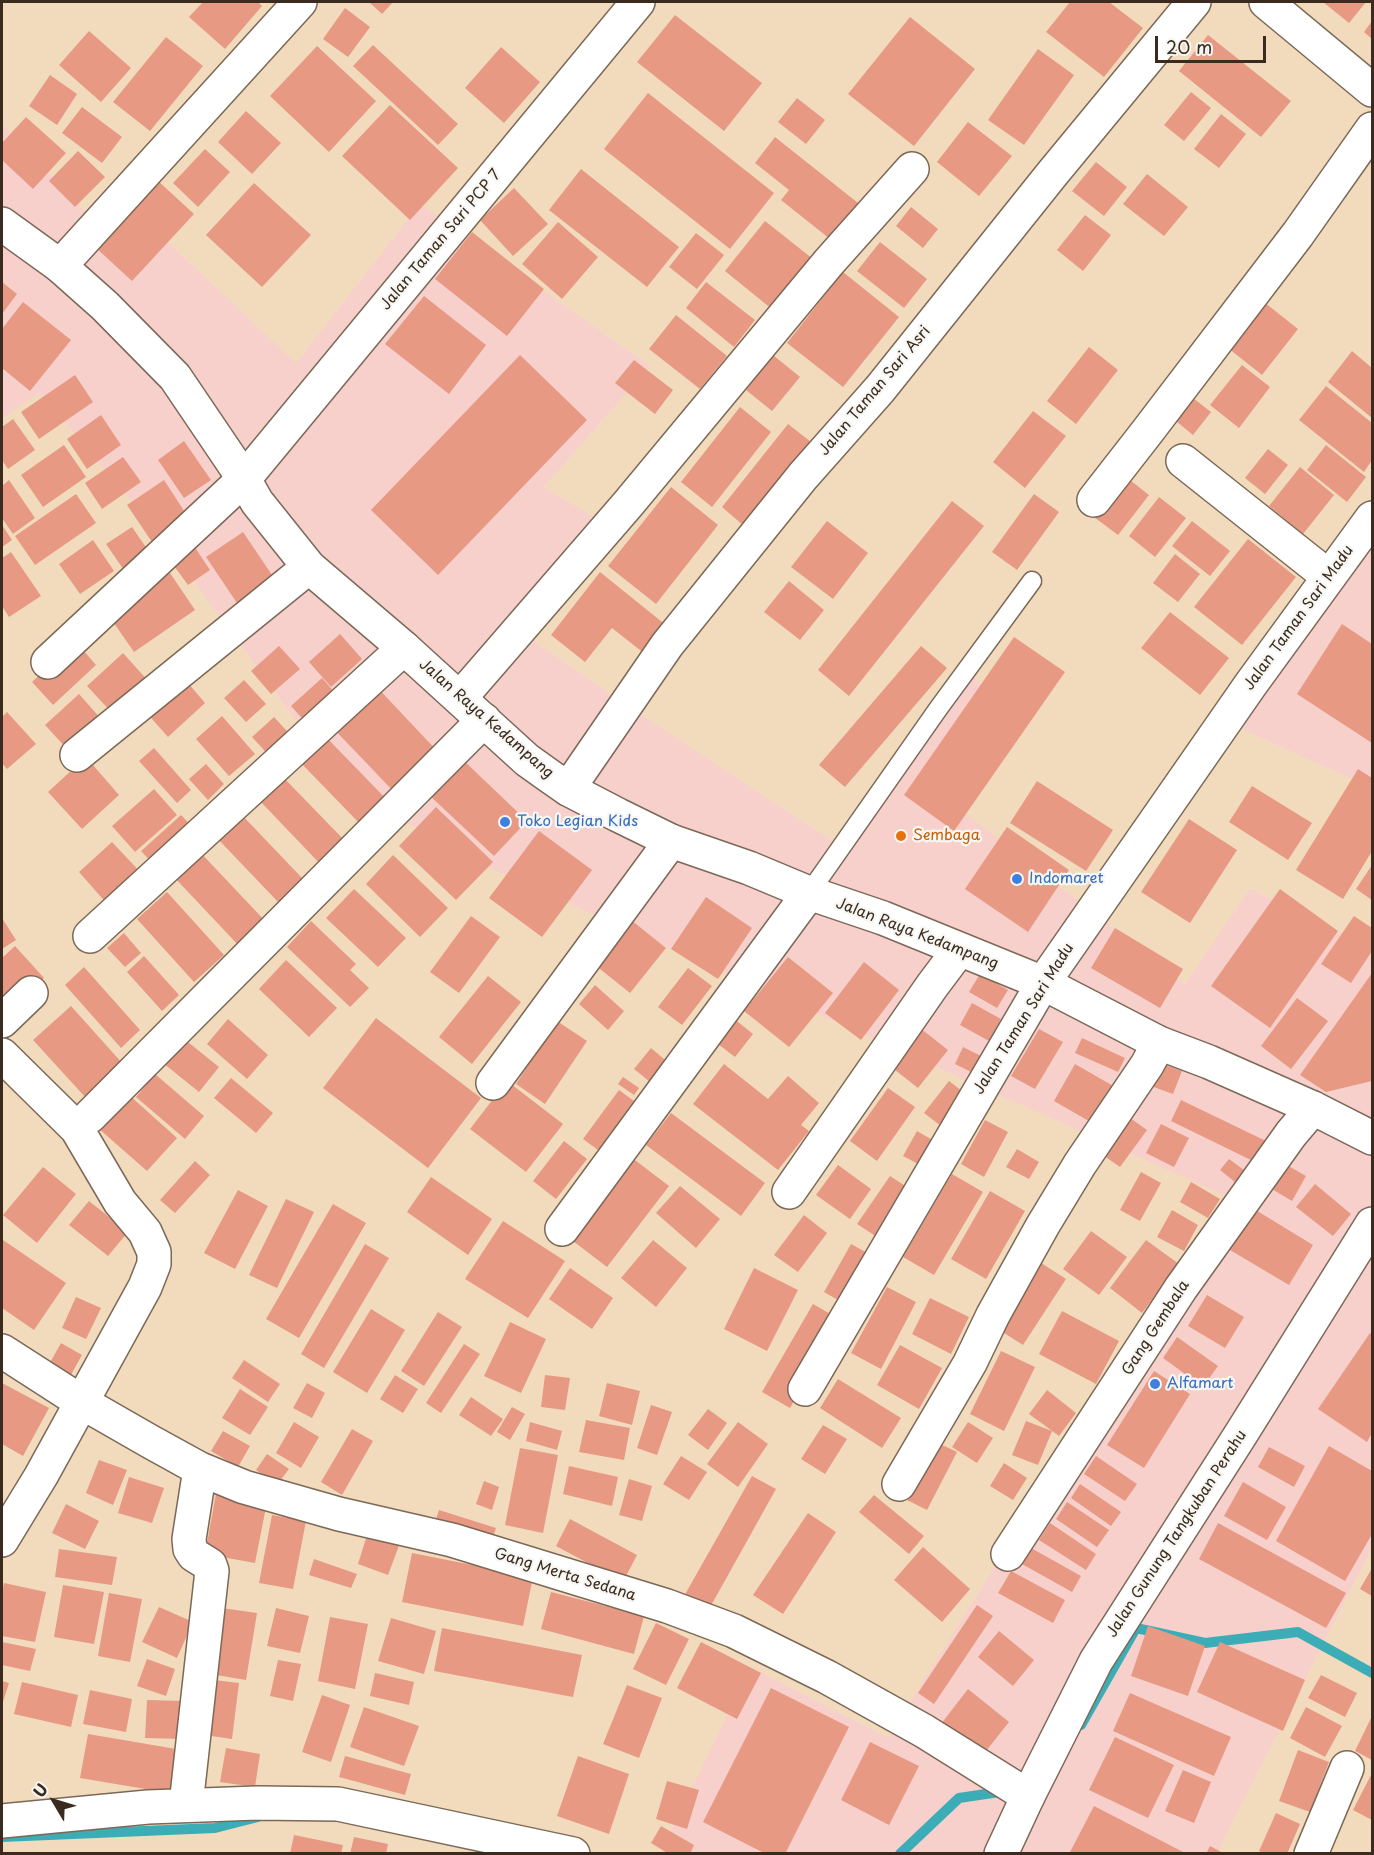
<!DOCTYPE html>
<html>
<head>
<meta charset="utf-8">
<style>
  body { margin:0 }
  #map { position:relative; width:1374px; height:1855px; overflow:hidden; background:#f2dbbd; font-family:"Playpen Sans",sans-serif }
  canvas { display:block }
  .frame { position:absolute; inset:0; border:3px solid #3b2a1e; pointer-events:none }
  .north { position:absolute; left:24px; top:1771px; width:60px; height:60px; -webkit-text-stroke:4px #f6f6f2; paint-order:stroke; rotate:308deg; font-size:16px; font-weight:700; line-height:24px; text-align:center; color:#3b2a1e }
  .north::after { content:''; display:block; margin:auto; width:21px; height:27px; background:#3b2a1e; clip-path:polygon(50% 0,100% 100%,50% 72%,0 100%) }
  .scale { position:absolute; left:1155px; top:36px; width:111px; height:27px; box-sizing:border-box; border:3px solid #3b2a1e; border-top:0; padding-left:8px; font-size:18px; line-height:21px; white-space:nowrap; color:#3b2a1e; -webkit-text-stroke:4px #f6f6f2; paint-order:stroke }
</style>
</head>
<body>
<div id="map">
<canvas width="1374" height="1855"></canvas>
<div class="frame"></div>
<div class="north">U</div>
<div class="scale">20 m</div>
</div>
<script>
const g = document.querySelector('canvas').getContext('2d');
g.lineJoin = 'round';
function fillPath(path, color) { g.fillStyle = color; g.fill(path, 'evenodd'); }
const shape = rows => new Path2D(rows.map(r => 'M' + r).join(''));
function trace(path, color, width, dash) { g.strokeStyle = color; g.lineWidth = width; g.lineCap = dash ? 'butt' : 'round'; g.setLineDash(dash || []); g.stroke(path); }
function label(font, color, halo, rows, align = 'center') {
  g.font = font + ' "Playpen Sans",sans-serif'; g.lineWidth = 4.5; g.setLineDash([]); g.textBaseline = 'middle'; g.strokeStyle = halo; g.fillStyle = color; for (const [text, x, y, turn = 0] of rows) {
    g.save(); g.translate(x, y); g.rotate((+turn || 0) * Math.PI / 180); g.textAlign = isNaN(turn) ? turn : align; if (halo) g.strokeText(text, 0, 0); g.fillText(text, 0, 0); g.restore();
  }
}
const built = shape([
  [2,124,136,265,168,242,296,363,420,204,650,366,544,487,613,529,525,635,638,713,834,842,960,662,1001,707,934,789,1185,984,1250,889,1372,948,1372,1547,1217,1853,660,1853,751,1667,888,1738,1226,1196,467,858,372,802,301,728,158,532,39,393,2,419],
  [1372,525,1372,788,1231,724]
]);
const stream = shape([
  [1081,1725,1136,1628,1205,1643,1298,1632,1372,1673],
  [2,1837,215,1828,258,1817],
  [900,1854,959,1798,1006,1791]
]);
const building = shape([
  [203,2,258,2,262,6,225,49,189,17],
  [369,2,393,2,382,14],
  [1070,2,1109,2,1143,28,1104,77,1046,32],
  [1323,2,1366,2,1349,23],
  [345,8,370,27,348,57,323,39],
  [675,15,762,83,724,131,637,62],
  [910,17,975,69,914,146,848,94],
  [1372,21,1372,39,1364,32],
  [89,31,131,68,101,102,59,65],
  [1208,35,1291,101,1261,137,1179,71],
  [166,37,203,66,150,131,113,102],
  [373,45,458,124,438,145,353,66],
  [317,46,376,101,329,152,270,96],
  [501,47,540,82,504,123,465,88],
  [1038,49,1074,75,1024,145,988,120],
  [50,75,77,94,57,125,29,106],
  [1191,92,1211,108,1184,141,1164,125],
  [648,93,774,193,730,249,604,149],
  [797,98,825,120,806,144,778,122],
  [390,105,458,168,410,220,342,156],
  [82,107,122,137,102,163,62,133],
  [246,111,281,143,252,174,218,142],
  [1221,114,1246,134,1219,168,1194,149],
  [26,117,66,153,33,189,2,160,2,143],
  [968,122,1012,156,979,196,937,162],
  [775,137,858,203,830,239,781,200,789,190,755,163],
  [205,149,230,172,198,207,173,183],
  [78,151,105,177,75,207,49,181],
  [1096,162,1127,187,1104,216,1072,191],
  [581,169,679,247,647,287,549,210],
  [1147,174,1188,207,1164,236,1123,204],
  [156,179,194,214,132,281,94,246],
  [254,183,311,235,262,287,206,235],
  [514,188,548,224,513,256,480,220],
  [911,207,938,229,923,248,896,226],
  [1085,215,1111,235,1083,271,1057,250],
  [765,221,813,259,773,310,725,271],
  [558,222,598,257,562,299,522,264],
  [472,232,544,289,507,336,435,279],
  [696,233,724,255,697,289,669,267],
  [880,242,927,279,904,308,857,271],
  [843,272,899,317,843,387,787,343],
  [2,282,17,294,2,314],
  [706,282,755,320,734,347,686,308],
  [424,296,486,345,449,394,385,344],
  [23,302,71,340,30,391,2,368,2,329],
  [1264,302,1298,329,1262,375,1228,348],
  [676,315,727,356,700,389,649,349],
  [1089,347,1118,370,1076,424,1047,401],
  [1352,351,1372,368,1372,418,1328,382],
  [520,355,587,420,438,575,371,510],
  [773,355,800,377,772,411,746,390],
  [634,360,673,390,655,414,615,383],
  [1242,365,1270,387,1239,428,1210,405],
  [75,375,93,402,39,439,21,412],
  [1326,386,1372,423,1372,460,1364,472,1299,420],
  [1189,395,1211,412,1193,435,1171,417],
  [740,407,771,432,712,507,681,482],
  [1033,411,1066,436,1025,488,993,462],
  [101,415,121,445,87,469,67,439],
  [13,419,35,450,8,469,2,460,2,427],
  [788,424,811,442,744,526,722,507],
  [184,441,211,480,184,498,158,460],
  [64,445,86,477,43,507,21,475],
  [1326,445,1366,477,1347,502,1307,470],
  [1268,449,1288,465,1265,494,1245,478],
  [123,457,141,482,102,509,85,483],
  [1300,467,1334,495,1303,534,1269,506],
  [1126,477,1149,495,1118,535,1094,517],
  [9,480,35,518,13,534,2,518,2,486],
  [164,480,188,517,152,542,127,505],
  [671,487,718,525,656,604,608,566],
  [76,494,96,523,35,565,15,536],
  [1034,494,1059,512,1017,570,992,552],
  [1159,497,1186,518,1155,557,1129,536],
  [952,501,984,526,849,696,818,670],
  [827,521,868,553,833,599,791,567],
  [1192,521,1230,551,1210,576,1172,546],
  [2,525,12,540,2,547],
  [132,527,154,559,128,576,106,544],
  [243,532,274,578,237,603,206,557],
  [1248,539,1296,577,1242,645,1194,607],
  [93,540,114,571,80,594,59,564],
  [192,543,210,570,188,585,169,559],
  [11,552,41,596,9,617,2,606,2,558],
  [1175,554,1200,574,1178,602,1153,583],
  [600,572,667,626,645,654,612,628,585,662,551,635],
  [170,573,195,610,134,652,109,616],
  [789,581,824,610,800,640,764,612],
  [1170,612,1229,658,1200,695,1141,648],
  [1342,624,1372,644,1372,743,1297,694],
  [340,634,362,659,331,687,309,662],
  [1014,637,1065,672,954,831,904,795],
  [76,642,96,665,53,705,32,682],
  [279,646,300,669,271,694,251,671],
  [921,646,947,668,845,787,819,765],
  [123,653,150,683,114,715,87,686],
  [183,677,205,703,168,737,145,711],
  [322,678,342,701,312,729,291,706],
  [244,680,266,704,246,722,224,698],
  [373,683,440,754,398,796,330,725],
  [79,694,102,720,68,750,45,725],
  [7,712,36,744,7,769,2,763,2,717],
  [222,716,255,754,229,776,196,739],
  [274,717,297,742,275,762,252,737],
  [325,736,389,802,363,827,299,761],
  [154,748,191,790,177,803,139,761],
  [86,757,119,795,82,829,48,792],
  [461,758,527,821,494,856,427,793],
  [206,764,224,784,208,800,189,779],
  [1358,769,1372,778,1372,851,1343,899,1296,870],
  [282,776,348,844,324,868,259,800],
  [1037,781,1113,830,1086,871,1010,823],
  [1252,786,1312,823,1288,860,1229,822],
  [154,789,177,815,135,852,112,826],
  [436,807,493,862,456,900,399,846],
  [239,812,303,879,279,903,215,836],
  [181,815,197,832,157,868,141,851],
  [1189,819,1237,850,1190,923,1141,892],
  [1007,827,1069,870,1028,932,965,889],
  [539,831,592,870,542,937,489,898],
  [112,842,143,875,109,906,79,872],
  [199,851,268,924,242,949,173,876],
  [393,855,448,908,420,937,366,884],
  [1372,865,1372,900,1356,889],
  [354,889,406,938,378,967,326,918],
  [1280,889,1338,931,1270,1028,1211,986],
  [167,892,224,955,194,982,137,919],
  [706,897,752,928,718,979,671,949],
  [471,916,500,937,459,993,430,972],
  [1354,916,1372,928,1372,951,1351,983,1321,964],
  [2,918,16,940,2,949],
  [631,920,666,948,630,993,595,965],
  [311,921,356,964,350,970,369,988,350,1007,287,947],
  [1115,928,1183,969,1160,1008,1091,968],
  [124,933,141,953,125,967,107,948],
  [15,946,44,978,2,1017,2,958],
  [144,956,179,995,162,1011,127,972],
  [788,957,833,993,789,1047,744,1011],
  [286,960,337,1008,309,1037,259,989],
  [864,962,899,990,861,1040,825,1013],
  [84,967,140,1030,121,1048,65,985],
  [688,968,712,986,682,1025,658,1007],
  [1372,973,1372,1081,1326,1092,1300,1075],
  [980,974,1008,990,997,1008,969,992],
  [488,976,521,1002,472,1064,439,1037],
  [595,985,624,1011,608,1030,579,1004],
  [1297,998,1328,1021,1291,1069,1261,1046],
  [972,1003,1001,1019,989,1041,960,1025],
  [71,1006,123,1064,86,1098,33,1040],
  [376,1018,481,1098,428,1168,323,1088],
  [733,1018,753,1034,735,1057,714,1041],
  [228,1019,268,1055,247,1079,207,1044],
  [557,1021,587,1041,545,1104,516,1084],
  [920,1028,948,1050,918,1088,890,1066],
  [1039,1029,1063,1042,1035,1089,1011,1076],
  [183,1038,219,1067,199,1092,163,1063],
  [1082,1038,1125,1058,1118,1072,1075,1053],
  [963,1047,987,1059,979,1076,955,1064],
  [651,1048,671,1065,655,1086,634,1069],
  [1157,1062,1182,1071,1173,1094,1148,1085],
  [724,1064,768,1099,788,1076,819,1103,801,1125,809,1131,778,1170,693,1104],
  [1075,1064,1115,1087,1094,1124,1054,1101],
  [155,1074,204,1116,185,1139,136,1097],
  [623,1077,639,1088,634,1095,618,1084],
  [231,1078,273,1113,256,1133,214,1098],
  [507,1081,563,1124,526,1172,470,1129],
  [949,1081,970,1097,945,1129,924,1113],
  [888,1088,915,1107,877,1161,850,1141],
  [619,1090,634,1101,598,1150,583,1139],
  [128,1094,177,1138,147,1171,98,1128],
  [1181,1100,1266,1141,1255,1162,1171,1121],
  [671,1113,765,1183,741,1216,646,1145],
  [1123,1113,1147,1130,1120,1167,1097,1151],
  [985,1120,1008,1132,984,1177,961,1164],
  [1161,1124,1189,1138,1174,1167,1146,1153],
  [917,1131,936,1142,922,1166,903,1156],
  [564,1141,587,1159,556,1199,533,1181],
  [1017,1149,1039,1162,1029,1179,1006,1167],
  [631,1157,669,1186,607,1267,569,1238],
  [1229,1159,1244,1170,1235,1182,1220,1170],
  [195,1161,210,1175,175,1213,160,1200],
  [1285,1164,1306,1176,1292,1201,1270,1188],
  [838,1165,871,1189,850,1219,816,1195],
  [43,1167,76,1194,37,1243,3,1215],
  [1141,1172,1161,1183,1140,1221,1120,1210],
  [952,1174,983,1192,934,1275,903,1257],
  [890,1176,913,1191,880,1239,857,1224],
  [431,1177,492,1219,468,1255,407,1212],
  [1191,1182,1220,1199,1208,1218,1180,1202],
  [1315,1184,1351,1214,1333,1236,1296,1207],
  [680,1186,720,1219,696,1248,656,1213],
  [238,1190,268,1206,235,1269,204,1253],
  [990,1191,1025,1211,986,1279,951,1259],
  [286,1199,314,1212,277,1288,249,1275],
  [89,1201,128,1232,108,1256,69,1225],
  [333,1204,366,1223,299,1338,266,1319],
  [1254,1209,1313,1245,1289,1285,1230,1250],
  [1172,1210,1198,1225,1184,1251,1157,1237],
  [804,1215,827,1233,798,1272,774,1255],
  [503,1221,565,1261,528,1318,465,1279],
  [1091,1231,1127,1257,1099,1295,1063,1269],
  [3,1240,66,1283,34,1330,2,1308],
  [653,1240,687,1268,656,1307,621,1278],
  [1146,1240,1179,1264,1142,1313,1110,1288],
  [365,1244,389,1258,324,1368,301,1354],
  [851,1244,873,1256,847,1305,824,1292],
  [1035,1259,1066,1279,1023,1345,993,1326],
  [570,1268,613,1298,592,1329,549,1299],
  [754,1268,798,1290,767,1351,724,1329],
  [887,1287,916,1302,881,1369,851,1353],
  [1207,1295,1244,1317,1225,1348,1188,1326],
  [76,1297,101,1308,86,1339,62,1328],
  [930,1298,969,1317,951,1354,912,1334],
  [813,1304,841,1320,790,1408,762,1392],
  [371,1309,405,1330,367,1393,333,1372],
  [1062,1311,1119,1341,1096,1384,1039,1354],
  [438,1312,462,1327,424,1386,401,1371],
  [510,1322,546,1339,521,1393,484,1376],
  [1370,1333,1372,1334,1372,1433,1367,1442,1318,1409],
  [1177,1337,1218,1366,1203,1387,1163,1358],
  [61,1343,82,1355,68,1380,47,1368],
  [464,1344,480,1354,441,1413,426,1403],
  [900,1345,942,1368,919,1409,877,1385],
  [1001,1351,1035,1367,1004,1431,970,1414],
  [244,1360,280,1384,268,1402,232,1378],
  [1154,1371,1190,1394,1144,1468,1107,1445],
  [395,1375,418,1389,403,1413,380,1399],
  [545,1375,570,1378,565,1410,541,1407],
  [838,1379,901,1418,882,1448,820,1408],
  [2,1383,49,1408,23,1456,2,1444],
  [307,1383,325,1393,312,1418,293,1408],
  [607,1383,640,1391,632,1425,599,1416],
  [240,1389,268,1407,250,1435,222,1418],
  [1047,1390,1076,1413,1059,1436,1029,1414],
  [471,1397,503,1419,491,1436,459,1415],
  [651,1405,672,1412,657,1455,637,1448],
  [512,1407,525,1414,510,1440,497,1432],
  [708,1409,727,1423,708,1450,688,1435],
  [586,1420,630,1428,624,1460,579,1452],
  [1026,1421,1052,1431,1038,1465,1012,1455],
  [294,1422,319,1437,301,1468,276,1453],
  [530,1422,562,1431,557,1450,526,1441],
  [738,1422,768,1444,738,1487,707,1464],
  [968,1422,993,1438,977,1463,952,1447],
  [823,1425,847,1439,825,1474,801,1459],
  [352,1429,373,1441,342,1495,321,1482],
  [223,1431,250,1446,238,1467,211,1451],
  [934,1441,957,1452,927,1510,903,1498],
  [1329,1446,1372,1471,1372,1534,1345,1581,1276,1541],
  [1269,1447,1305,1466,1294,1487,1258,1467],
  [520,1448,558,1455,543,1533,505,1525],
  [267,1454,289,1469,277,1485,256,1470],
  [681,1456,707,1472,689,1500,663,1484],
  [1096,1456,1137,1484,1125,1501,1084,1474],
  [99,1460,127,1470,113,1505,86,1493],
  [1004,1463,1027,1478,1013,1500,990,1486],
  [569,1466,618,1477,612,1506,563,1494],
  [752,1476,776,1489,708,1611,683,1598],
  [129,1477,164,1488,152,1523,118,1513],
  [629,1479,652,1486,642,1521,619,1515],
  [484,1481,499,1487,492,1510,476,1504],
  [1243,1482,1286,1507,1267,1540,1224,1516],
  [1080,1484,1121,1512,1111,1526,1071,1498],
  [217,1488,268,1497,255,1563,205,1554],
  [874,1495,924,1536,909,1554,859,1512],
  [1067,1502,1109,1530,1097,1547,1056,1519],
  [66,1504,99,1521,85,1549,52,1533],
  [439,1510,496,1528,491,1543,434,1525],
  [808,1513,836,1532,783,1614,753,1595],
  [272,1515,306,1521,293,1589,259,1583],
  [570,1519,637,1555,623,1582,556,1546],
  [1050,1523,1096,1554,1086,1570,1039,1540],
  [1218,1523,1346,1593,1326,1628,1199,1559],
  [368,1532,400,1543,388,1575,358,1564],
  [923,1547,970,1589,942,1622,894,1580],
  [1031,1548,1081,1576,1072,1592,1022,1564],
  [59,1549,117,1557,112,1585,55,1577],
  [412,1553,533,1577,523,1626,402,1602],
  [314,1559,357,1574,351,1588,309,1575],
  [1372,1568,1372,1596,1360,1589],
  [1011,1571,1065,1600,1053,1623,998,1593],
  [4,1583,46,1592,35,1642,2,1636,2,1593],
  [63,1585,104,1592,94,1644,54,1637],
  [551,1592,644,1616,634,1654,541,1629],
  [109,1593,142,1599,130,1662,98,1656],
  [977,1605,993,1616,934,1704,918,1693],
  [159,1607,193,1622,177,1658,142,1642],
  [215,1607,257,1613,246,1680,204,1673],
  [276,1608,309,1616,300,1653,267,1646],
  [330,1617,368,1624,355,1689,318,1681],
  [391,1618,436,1631,424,1674,378,1661],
  [656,1623,689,1639,666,1685,633,1669],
  [1148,1626,1205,1646,1188,1696,1131,1676],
  [442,1628,582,1655,573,1697,434,1671],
  [999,1631,1034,1660,1013,1686,978,1657],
  [2,1642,36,1649,30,1671,2,1665],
  [701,1642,761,1673,737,1719,677,1688],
  [1220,1642,1305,1680,1283,1731,1197,1692],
  [147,1659,175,1669,166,1696,137,1686],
  [278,1660,301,1664,293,1701,270,1696],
  [375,1673,414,1682,409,1705,370,1696],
  [1321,1675,1357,1693,1345,1717,1308,1698],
  [206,1679,239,1683,232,1739,198,1734],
  [2,1681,9,1683,2,1705],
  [22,1682,78,1695,71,1727,14,1714],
  [627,1685,662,1698,639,1758,603,1744],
  [771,1688,849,1727,785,1854,766,1854,703,1822],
  [968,1689,1009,1722,982,1756,941,1724],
  [90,1690,132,1699,126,1732,83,1724],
  [1130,1693,1231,1737,1214,1776,1113,1731],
  [322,1695,350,1705,331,1762,302,1752],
  [147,1700,185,1701,184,1739,145,1738],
  [364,1707,419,1726,404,1766,350,1747],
  [1306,1707,1342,1726,1325,1757,1290,1738],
  [1372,1716,1372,1760,1355,1751],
  [88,1734,188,1751,181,1795,80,1778],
  [1115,1737,1174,1765,1148,1818,1089,1790],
  [870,1742,919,1766,889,1825,841,1800],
  [226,1748,260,1754,255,1787,220,1782],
  [1298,1750,1329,1762,1310,1812,1279,1801],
  [345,1756,411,1774,405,1795,339,1777],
  [578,1756,629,1774,609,1834,557,1816],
  [1183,1770,1211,1782,1194,1823,1165,1811],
  [1372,1773,1372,1820,1353,1810],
  [667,1781,699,1790,687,1829,656,1819],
  [1094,1806,1187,1854,1069,1854],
  [1276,1813,1300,1824,1287,1854,1264,1854,1259,1851],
  [661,1826,694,1845,690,1854,669,1854,651,1843],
  [294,1835,343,1845,341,1854,290,1854],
  [354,1837,388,1844,386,1854,350,1854],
  [1210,1846,1225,1854,1206,1854]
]);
const service = shape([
  [809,893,938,709,1032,581]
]);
const minor = shape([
  [1266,2,1372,90],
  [60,266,300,2],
  [1183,461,1329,577],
  [1094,500,1147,432,1298,234,1372,129],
  [48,662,244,479,638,2],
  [460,698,628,504,829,262,912,169],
  [77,755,309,567],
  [568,789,667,645,803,476,880,389,1052,174,1194,2],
  [90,936,404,648],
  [2,1021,31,993],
  [2,1055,77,1129,120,1202,145,1232,154,1252,154,1264,145,1287,41,1476,2,1540],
  [493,1083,671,841],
  [90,1116,484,720],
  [789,1192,932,986,959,950],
  [562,1229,809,893],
  [2,1351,83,1403,151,1442,200,1469,244,1487,339,1514,452,1540,667,1606,734,1631,827,1677,924,1731,1028,1796],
  [805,1389,1043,983,1251,684,1372,518],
  [899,1484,970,1363,993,1315,1043,1225,1080,1164,1147,1065,1159,1043],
  [1008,1554,1181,1288,1291,1134,1313,1108],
  [186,1805,212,1571,210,1565,194,1555,190,1549,189,1539,200,1469],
  [2,1821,148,1807,257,1803,338,1804,573,1854],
  [1311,1854,1347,1768]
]);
const tertiary = shape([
  [2,224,60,266,105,306,175,377,244,479,257,502,309,567,404,648,527,760,548,775,568,789,618,815,671,841,749,868,809,893,883,918,1043,983,1159,1043,1209,1062,1313,1108,1372,1138]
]);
const secondary = shape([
  [1001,1854,1028,1796,1096,1661,1241,1434,1372,1224]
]);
const markers = [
  [505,822,6,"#3f7fe0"],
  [901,836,6,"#e8710a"],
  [1017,879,6,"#3f7fe0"],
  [1155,1384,6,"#3f7fe0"]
];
const streetNames = [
  ["Jalan Taman Sari PCP 7",441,240,-50],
  ["Jalan Taman Sari Asri",875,391,-50],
  ["Jalan Taman Sari Madu",1299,618,-54],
  ["Jalan Raya Kedampang",486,719,41],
  ["Jalan Raya Kedampang",917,934,21],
  ["Jalan Taman Sari Madu",1024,1019,-58],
  ["Gang Gembala",1156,1328,-57],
  ["Jalan Gunung Tangkuban Perahu",1177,1534,-57],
  ["Gang Merta Sedana",565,1575,17]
];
const shopNames = [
  ["Toko Legian Kids",517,822],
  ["Indomaret",1029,879],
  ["Alfamart",1167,1384]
];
const foodNames = [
  ["Sembaga",913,836]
];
fillPath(built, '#f7d0cc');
trace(stream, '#3cadb7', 10);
fillPath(building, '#e79983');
trace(service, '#7b6856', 21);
trace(minor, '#7b6856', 36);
trace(tertiary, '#7b6856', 36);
trace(secondary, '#7b6856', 36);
trace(service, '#fff', 18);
trace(minor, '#fff', 33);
trace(tertiary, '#fff', 33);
trace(secondary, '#fff', 33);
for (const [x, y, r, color] of markers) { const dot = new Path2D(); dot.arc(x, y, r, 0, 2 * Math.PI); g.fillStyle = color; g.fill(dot); trace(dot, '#f6f6f2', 2); }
label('15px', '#3b2a1e', '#f6f6f2', streetNames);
label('15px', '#366cbe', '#f6f6f2', shopNames, 'left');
label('15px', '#c56008', '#f6f6f2', foodNames, 'left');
</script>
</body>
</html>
